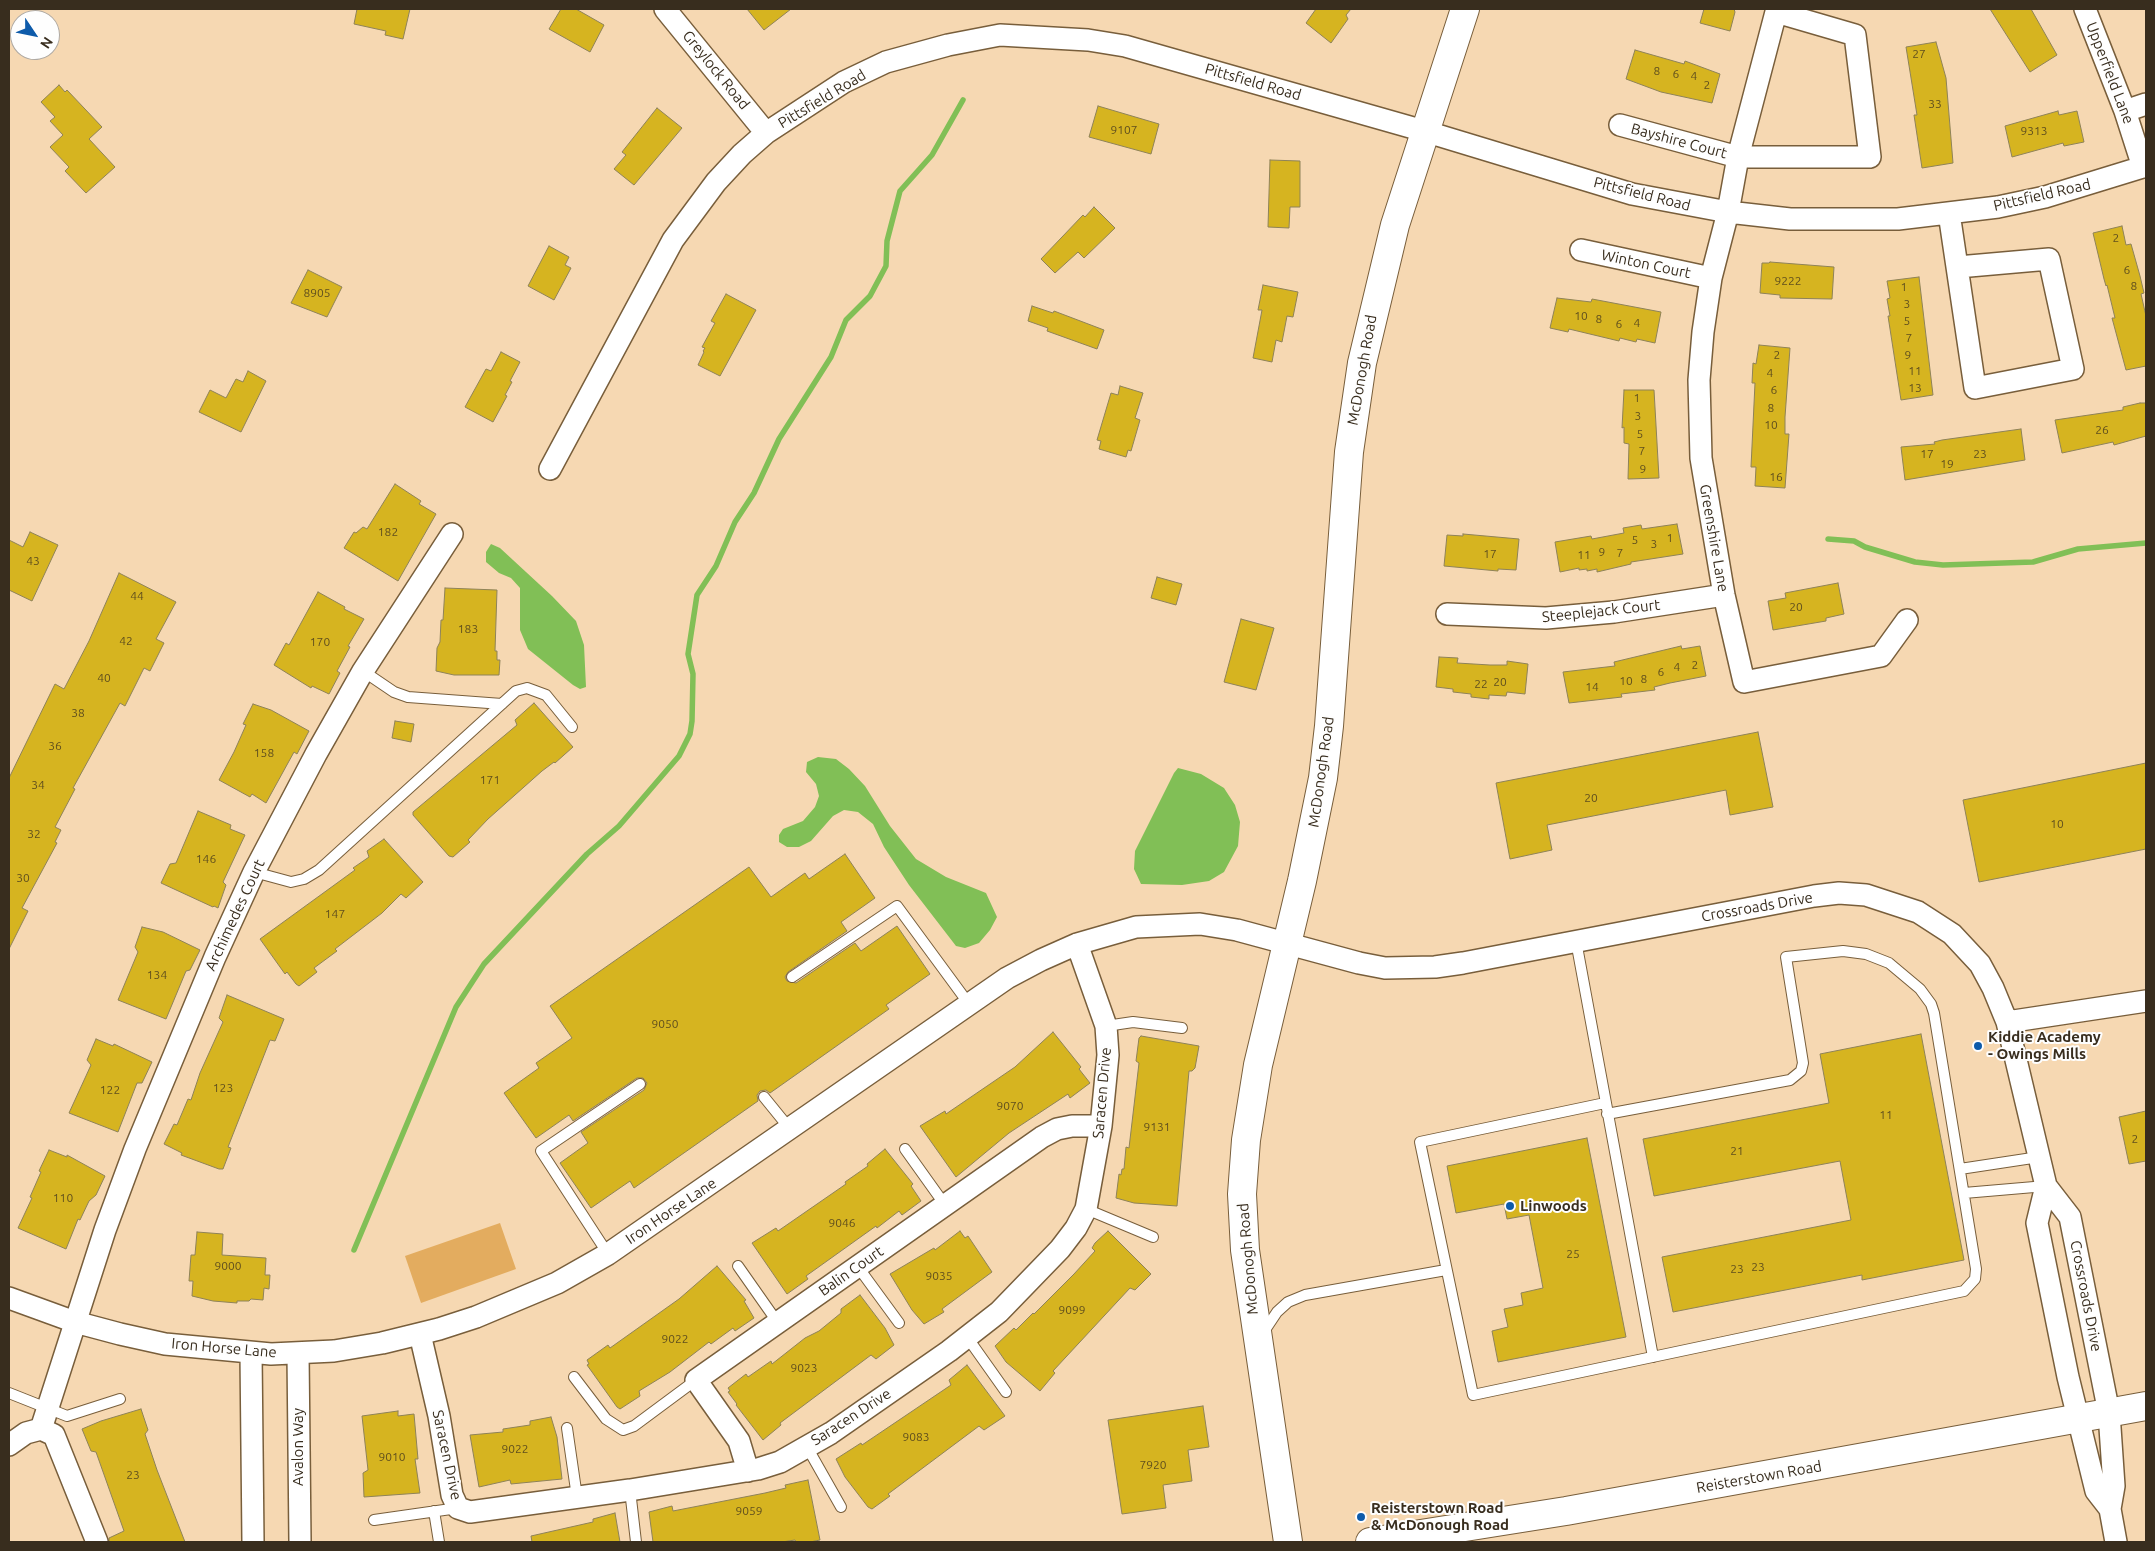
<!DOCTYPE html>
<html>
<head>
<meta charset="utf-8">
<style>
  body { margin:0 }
  #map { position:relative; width:2155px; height:1551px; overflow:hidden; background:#f6d8b2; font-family:Ubuntu,sans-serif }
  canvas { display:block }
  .frame { position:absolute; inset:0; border:10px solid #382d1e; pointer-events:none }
  .north { position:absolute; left:10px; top:10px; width:50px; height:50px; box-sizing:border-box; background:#fefefe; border:1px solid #afaaa4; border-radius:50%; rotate:124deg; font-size:14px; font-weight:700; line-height:20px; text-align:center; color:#382d1e }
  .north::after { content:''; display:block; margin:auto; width:18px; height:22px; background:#0e5baa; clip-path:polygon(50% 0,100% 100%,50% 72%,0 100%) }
</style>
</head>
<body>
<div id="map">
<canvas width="2155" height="1551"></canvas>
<div class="frame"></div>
<div class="north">N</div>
</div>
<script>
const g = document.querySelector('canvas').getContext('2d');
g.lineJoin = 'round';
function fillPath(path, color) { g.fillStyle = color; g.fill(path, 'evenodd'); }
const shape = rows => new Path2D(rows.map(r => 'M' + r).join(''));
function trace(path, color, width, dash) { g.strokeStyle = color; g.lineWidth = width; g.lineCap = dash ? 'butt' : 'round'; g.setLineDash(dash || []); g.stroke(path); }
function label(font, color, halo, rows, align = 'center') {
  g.font = font + ' Ubuntu,sans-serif'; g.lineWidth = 4; g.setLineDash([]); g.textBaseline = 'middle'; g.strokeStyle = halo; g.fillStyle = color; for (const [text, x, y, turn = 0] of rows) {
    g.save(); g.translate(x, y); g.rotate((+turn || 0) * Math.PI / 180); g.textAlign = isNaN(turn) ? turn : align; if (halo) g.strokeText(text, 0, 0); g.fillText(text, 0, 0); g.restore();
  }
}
const green = shape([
  [500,1223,516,1269,421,1303,405,1256]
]);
const water = shape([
  [491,544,500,548,552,596,576,621,584,645,586,687,580,689,573,685,528,649,520,630,520,588,511,578,499,573,486,562,486,552],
  [818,757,836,759,849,769,865,786,890,826,916,859,946,877,986,893,997,917,990,930,979,943,965,948,956,946,909,885,884,847,873,824,858,812,844,810,833,816,811,841,799,847,787,847,779,842,779,835,783,829,803,821,815,807,819,796,816,784,806,772,807,762],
  [1178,768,1201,774,1224,788,1235,805,1240,822,1238,846,1224,872,1209,881,1182,885,1141,884,1134,869,1135,851,1174,773]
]);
const stream = shape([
  [1828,539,1854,541,1865,547,1915,562,1943,565,2033,562,2078,549,2146,543],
  [354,1250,456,1007,484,964,587,854,619,826,679,756,690,734,692,721,693,674,688,654,697,595,716,566,735,522,754,493,779,439,831,357,846,320,870,296,886,266,887,241,900,191,932,155,963,100]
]);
const building = shape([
  [357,9,410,9,403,39,385,35,386,31,354,24,357,9],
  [561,9,576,9,604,25,590,52,549,29,561,9],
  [747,9,791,9,764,30,747,9],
  [1316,9,1351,9,1346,15,1348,19,1331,43,1306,23,1316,9],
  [1704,9,1734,9,1735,12,1730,31,1700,23,1704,9],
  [1990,9,2031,9,2057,55,2030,72,1990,9],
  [1936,42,1946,78,1953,163,1922,168,1914,115,1917,115,1906,47,1936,42],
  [1635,50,1684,64,1685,61,1720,74,1712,103,1661,92,1626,79,1635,50],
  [59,85,65,92,67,90,102,127,89,139,115,167,86,193,65,171,69,167,50,147,63,135,50,121,55,117,41,102,59,85],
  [1098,106,1159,124,1151,154,1089,137,1098,106],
  [657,108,682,128,634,185,614,169,626,155,622,152,657,108],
  [2058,111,2059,115,2077,111,2084,142,2064,146,2063,143,2012,157,2005,126,2058,111],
  [1270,160,1300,161,1300,207,1290,207,1289,228,1268,227,1270,160],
  [1094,207,1115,228,1084,258,1078,252,1055,273,1041,259,1083,215,1085,217,1094,207],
  [2122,226,2126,245,2131,244,2140,276,2144,293,2141,294,2146,316,2146,366,2126,370,2112,318,2115,318,2107,285,2106,286,2104,279,2093,233,2122,226],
  [549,246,569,257,565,265,571,268,554,300,528,286,549,246],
  [1770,262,1834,267,1832,299,1780,298,1780,295,1760,293,1762,263,1769,263,1770,262],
  [308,270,342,287,327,317,291,303,308,270],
  [1919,277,1933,395,1901,400,1888,316,1890,316,1887,299,1890,298,1887,281,1919,277],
  [1263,285,1298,292,1293,317,1287,316,1282,342,1276,340,1272,362,1253,358,1262,310,1258,310,1263,285],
  [726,294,756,310,720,376,698,365,704,352,703,351,705,348,702,347,715,323,711,321,726,294],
  [1557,298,1591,302,1592,299,1661,312,1655,343,1637,339,1636,342,1620,338,1619,341,1569,329,1568,332,1550,328,1557,298],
  [1032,306,1053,313,1054,311,1104,330,1097,349,1047,331,1048,328,1028,321,1032,306],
  [1759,345,1790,348,1785,417,1785,434,1789,434,1785,488,1755,486,1756,467,1751,467,1755,383,1752,383,1753,363,1756,364,1759,345],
  [501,352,520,362,510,381,512,382,505,395,507,396,493,422,465,407,486,369,491,371,501,352],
  [248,371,266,381,241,432,199,412,210,390,226,398,236,379,243,382,248,371],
  [1120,386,1143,393,1135,418,1140,420,1131,451,1128,450,1126,457,1099,449,1101,441,1097,440,1111,393,1118,395,1120,386],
  [1624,390,1654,390,1659,478,1628,479,1629,444,1624,443,1624,427,1622,428,1624,390],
  [2140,403,2146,403,2146,436,2114,445,2113,442,2062,453,2055,420,2123,410,2123,407,2140,403],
  [2021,429,2025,460,1905,480,1901,447,1935,444,1934,442,1942,440,2021,429],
  [395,484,421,501,419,504,436,514,398,581,344,548,354,532,356,533,363,527,367,529,395,484],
  [1677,524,1683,554,1631,562,1631,564,1597,572,1597,569,1587,571,1587,569,1579,570,1579,568,1560,572,1555,542,1591,536,1592,539,1624,533,1623,528,1641,525,1642,529,1677,524],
  [30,532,58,545,32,601,9,590,9,540,23,547,30,532],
  [1463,534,1519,539,1516,570,1498,569,1498,571,1444,566,1447,535,1463,536,1463,534],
  [119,573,176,602,156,639,164,643,150,671,144,668,125,706,120,703,73,788,75,789,55,827,61,830,55,842,57,843,22,908,28,911,9,949,9,778,55,684,64,689,89,641,119,573],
  [1157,577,1182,584,1176,605,1151,598,1157,577],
  [1838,583,1844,614,1826,618,1826,621,1773,630,1768,601,1786,598,1785,593,1838,583],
  [445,588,497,590,495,651,497,651,497,660,500,660,499,675,454,675,436,671,437,648,440,642,441,620,443,620,445,588],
  [318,592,345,607,344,609,364,619,348,646,350,647,337,671,340,673,329,694,312,686,311,688,274,665,286,643,289,645,318,592],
  [1241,619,1274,628,1256,690,1224,682,1241,619],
  [1681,646,1682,649,1700,646,1706,676,1670,683,1654,687,1655,690,1621,694,1622,697,1569,703,1563,672,1615,666,1614,662,1681,646],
  [1439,657,1458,658,1457,663,1490,665,1507,665,1507,661,1528,664,1525,694,1507,692,1506,696,1489,695,1489,699,1471,697,1471,694,1453,692,1453,689,1436,687,1439,657],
  [534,703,573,747,555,763,554,762,542,771,488,819,468,840,470,842,453,857,449,856,413,815,413,812,517,725,515,720,534,703],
  [253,704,271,710,309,731,297,754,294,752,266,803,252,794,250,797,219,780,234,752,246,725,243,724,253,704],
  [395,721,414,724,411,742,392,738,395,721],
  [1758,732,1773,807,1730,815,1726,790,1547,825,1552,850,1510,859,1496,783,1758,732],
  [2146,763,2146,849,1979,882,1963,800,2146,763],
  [198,811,231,825,230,829,245,835,223,882,226,885,218,908,214,906,213,907,161,883,170,864,176,863,198,811],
  [384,839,423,882,406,898,401,894,382,913,335,949,337,951,314,968,317,972,299,986,296,984,287,972,285,974,260,939,355,870,353,868,369,857,367,851,384,839],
  [845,854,875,898,841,922,847,931,788,972,785,977,787,981,796,983,855,943,861,951,897,926,930,974,886,1005,889,1009,770,1093,766,1090,760,1091,757,1095,758,1101,634,1188,630,1181,591,1208,560,1163,588,1143,581,1132,644,1090,647,1083,643,1078,637,1078,573,1121,569,1115,536,1138,504,1093,539,1068,536,1063,572,1038,550,1006,749,867,771,897,805,873,809,879,845,854],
  [142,927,163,932,200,950,190,970,186,971,166,1019,118,1000,138,952,135,947,142,927],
  [227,995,284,1019,275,1041,270,1040,228,1147,231,1148,223,1169,219,1169,181,1155,182,1153,164,1144,174,1124,177,1125,188,1099,191,1100,200,1073,223,1022,219,1018,227,995],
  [1053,1032,1081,1067,1079,1069,1090,1083,1070,1098,1068,1094,1009,1133,956,1177,920,1126,945,1111,946,1114,1015,1067,1053,1032],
  [1921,1034,1964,1260,1862,1280,1862,1275,1673,1312,1662,1257,1851,1220,1840,1161,1654,1196,1643,1139,1829,1103,1820,1054,1921,1034],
  [1141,1036,1199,1046,1195,1068,1192,1071,1189,1071,1177,1206,1134,1203,1116,1198,1119,1174,1121,1175,1122,1169,1124,1169,1126,1147,1129,1148,1139,1063,1136,1061,1139,1038,1141,1036],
  [96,1039,113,1046,114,1044,152,1062,142,1083,137,1083,118,1132,69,1113,91,1065,87,1060,96,1039],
  [2146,1111,2146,1161,2129,1164,2119,1117,2146,1111],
  [1587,1138,1626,1337,1498,1362,1492,1331,1508,1327,1504,1309,1523,1305,1521,1293,1543,1288,1529,1215,1507,1219,1504,1204,1456,1213,1447,1166,1587,1138],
  [885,1149,913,1184,911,1186,921,1201,902,1215,899,1211,877,1228,876,1226,806,1276,808,1279,787,1294,752,1243,776,1228,778,1231,846,1184,845,1182,868,1166,867,1164,885,1149],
  [49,1150,67,1157,67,1155,105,1176,96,1195,89,1201,80,1220,78,1219,66,1249,18,1228,32,1198,30,1197,41,1172,39,1171,49,1150],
  [960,1231,965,1238,968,1236,992,1272,942,1309,944,1312,924,1324,912,1310,890,1274,934,1248,935,1250,960,1231],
  [1108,1231,1151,1274,1135,1290,1130,1288,1053,1371,1055,1373,1040,1391,1006,1362,995,1346,1014,1328,1016,1330,1033,1313,1034,1314,1074,1274,1095,1251,1092,1248,1095,1243,1108,1231],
  [197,1232,223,1234,222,1255,266,1258,265,1275,270,1275,269,1289,264,1288,263,1300,251,1299,249,1301,237,1301,237,1303,213,1301,192,1296,193,1281,189,1281,191,1255,195,1255,197,1232],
  [717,1266,746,1300,744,1301,754,1318,735,1331,733,1328,711,1344,709,1342,670,1372,639,1391,640,1396,620,1409,617,1407,587,1365,589,1364,587,1360,608,1345,610,1348,679,1299,717,1266],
  [860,1295,885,1328,894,1345,876,1359,871,1355,780,1423,781,1425,763,1440,736,1405,737,1404,728,1392,730,1391,728,1388,746,1374,748,1377,771,1361,772,1364,805,1338,819,1331,841,1313,841,1309,860,1295],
  [967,1365,1005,1416,984,1430,979,1426,888,1494,890,1496,872,1509,868,1507,845,1477,836,1459,861,1443,862,1445,951,1385,949,1380,967,1365],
  [1203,1406,1209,1447,1188,1450,1192,1481,1163,1485,1166,1508,1122,1514,1108,1420,1203,1406],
  [141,1409,148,1430,145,1434,157,1470,185,1542,109,1542,109,1538,124,1531,96,1452,91,1451,82,1429,101,1421,141,1409],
  [398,1411,398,1416,414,1414,418,1459,415,1459,420,1493,364,1497,363,1473,368,1470,362,1416,398,1411],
  [551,1417,557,1437,562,1479,511,1484,510,1480,479,1487,470,1435,503,1432,503,1429,530,1425,530,1421,551,1417],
  [808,1480,820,1540,810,1542,796,1542,795,1540,782,1542,653,1542,649,1512,672,1506,673,1511,765,1493,786,1488,785,1485,808,1480],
  [615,1513,620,1542,532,1542,531,1536,593,1522,593,1519,615,1513]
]);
const service = shape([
  [363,671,394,692,408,697,502,704],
  [254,872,291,882,304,879,319,870,516,691,527,688,546,695,572,727],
  [1576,941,1653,1357],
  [792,977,897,906,969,1004],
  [1106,1026,1133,1022,1182,1028],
  [764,1097,790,1129],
  [1605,1103,1420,1142,1473,1395,1964,1291,1975,1279,1976,1269,1934,1013,1931,1004,1920,989,1889,963,1866,954,1843,951,1786,957,1803,1063,1801,1071,1790,1080,1607,1114],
  [905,1149,945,1205],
  [1960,1169,2039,1157],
  [1964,1193,2046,1186],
  [1086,1209,1153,1237],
  [608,1254,541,1151,640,1084],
  [738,1266,778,1323],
  [858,1267,899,1323],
  [1263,1333,1277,1312,1288,1302,1305,1295,1446,1270],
  [967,1337,1006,1392],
  [574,1377,606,1419,623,1430,634,1426,696,1380],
  [9,1393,67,1416,120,1399],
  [567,1428,577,1497],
  [807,1447,841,1507],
  [630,1490,636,1542],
  [434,1511,439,1542],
  [374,1520,458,1508]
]);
const minor = shape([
  [665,9,766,133],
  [2085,9,2125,111,2143,167],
  [2125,111,2146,104],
  [1620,125,1738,157,1776,12,1855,35,1870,157,1738,157,1728,212,1711,278,1703,332,1699,380,1701,458,1724,595,1744,682,1881,656,1907,620],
  [1949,213,1975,388,2073,369,2049,259,1958,267],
  [1581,250,1711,278],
  [550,469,673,240,716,182,742,154,766,133,844,82,886,62,948,45,1000,35,1088,40,1125,46,1424,131,1632,194,1728,212,1790,219,1898,219,1998,207,2045,197,2146,166],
  [1447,614,1546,618,1614,612,1724,595],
  [2007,1022,2146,1001],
  [2046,1186,2037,1223,2068,1377,2096,1491,2110,1509],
  [9,1298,75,1322,120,1334,165,1344,271,1354,334,1351,382,1343,439,1329,476,1317,557,1283,608,1254,1007,978,1041,960,1077,944,1136,927,1200,924,1237,930,1359,963,1385,968,1435,967,1463,963,1814,896,1839,893,1866,895,1918,912,1952,934,1980,964,1993,988,2007,1022,2046,1186,2070,1217,2109,1413,2114,1486,2110,1509,2116,1542],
  [420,1334,439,1416,452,1495,458,1508,470,1512,630,1490,758,1469,780,1462,831,1433,949,1351,999,1312,1060,1249,1076,1228,1086,1209,1101,1126,1108,1055,1106,1026,1077,944],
  [251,1353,253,1542],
  [298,1353,300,1542],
  [41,1429,105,1230,135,1149,215,957,254,872,316,754,363,671,452,534],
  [9,1445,26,1433,41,1429,54,1435,97,1542],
  [748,1471,739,1441,696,1380,1042,1137,1057,1129,1072,1126,1101,1126]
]);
const secondary = shape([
  [1288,1542,1245,1250,1242,1194,1246,1140,1258,1065,1302,881,1323,778,1329,726,1349,452,1362,363,1395,225,1465,9]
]);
const primary = shape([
  [1370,1542,1566,1511,2146,1406]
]);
const markers = [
  [1978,1046,5,"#0e5baa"],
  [1510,1206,5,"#0e5baa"],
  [1361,1517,5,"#0e5baa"]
];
const numberNames = [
  ["27",1919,54],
  ["8",1657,71],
  ["6",1676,74],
  ["4",1694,76],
  ["2",1707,85],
  ["33",1935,104],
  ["9107",1124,130],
  ["9313",2034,131],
  ["2",2116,238],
  ["6",2127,270],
  ["9222",1788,281],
  ["8",2134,286],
  ["1",1904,287],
  ["8905",317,293],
  ["3",1907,304],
  ["10",1581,316],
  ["8",1599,319],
  ["5",1907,321],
  ["4",1637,323],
  ["6",1619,324],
  ["7",1909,338],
  ["2",1777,355],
  ["9",1908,355],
  ["11",1915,371],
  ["4",1770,373],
  ["13",1915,388],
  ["6",1774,390],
  ["1",1637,398],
  ["8",1771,408],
  ["3",1638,416],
  ["10",1771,425],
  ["26",2102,430],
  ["5",1640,434],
  ["7",1642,451],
  ["17",1927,454],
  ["23",1980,454],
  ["19",1947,464],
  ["9",1643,469],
  ["16",1776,477],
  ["182",388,532],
  ["1",1670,538],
  ["5",1635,540],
  ["3",1654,544],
  ["9",1602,552],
  ["7",1620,553],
  ["17",1490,554],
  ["11",1584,555],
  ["43",33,561],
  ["44",137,596],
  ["20",1796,607],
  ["183",468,629],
  ["42",126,641],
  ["170",320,642],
  ["2",1695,665],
  ["4",1677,667],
  ["6",1661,672],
  ["40",104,678],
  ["8",1644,679],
  ["10",1626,681],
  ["20",1500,682],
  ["22",1481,684],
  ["14",1592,687],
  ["38",78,713],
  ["36",55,746],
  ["158",264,753],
  ["171",490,780],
  ["34",38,785],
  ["20",1591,798],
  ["10",2057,824],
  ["32",34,834],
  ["146",206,859],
  ["30",23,878],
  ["147",335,914],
  ["134",157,975],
  ["9050",665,1024],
  ["123",223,1088],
  ["122",110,1090],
  ["9070",1010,1106],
  ["11",1886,1115],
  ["9131",1157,1127],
  ["2",2135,1139],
  ["21",1737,1151],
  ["110",63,1198],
  ["9046",842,1223],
  ["25",1573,1254],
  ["9000",228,1266],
  ["23",1758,1267],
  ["23",1737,1269],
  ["9035",939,1276],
  ["9099",1072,1310],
  ["9022",675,1339],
  ["9023",804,1368],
  ["9083",916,1437],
  ["9022",515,1449],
  ["9010",392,1457],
  ["7920",1153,1465],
  ["23",133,1475],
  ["9059",749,1511]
];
const streetNames = [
  ["Greylock Road",716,70,51],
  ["Upperfield Lane",2110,73,69],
  ["Pittsfield Road",1253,82,16],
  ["Pittsfield Road",822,99,-31],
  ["Bayshire Court",1679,141,15],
  ["Pittsfield Road",1642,194,14],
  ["Pittsfield Road",2042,195,-13],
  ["Winton Court",1646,264,12],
  ["McDonogh Road",1362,370,-80],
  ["Greenshire Lane",1714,538,80],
  ["Steeplejack Court",1601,611,-6],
  ["McDonogh Road",1321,772,-82],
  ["Crossroads Drive",1757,907,-10],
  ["Archimedes Court",235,915,-65],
  ["Saracen Drive",1102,1093,-85],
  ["Iron Horse Lane",671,1211,-34],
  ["McDonogh Road",1248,1259,-95],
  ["Balin Court",851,1271,-35],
  ["Crossroads Drive",2086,1296,79],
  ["Iron Horse Lane",224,1348,5],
  ["Saracen Drive",851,1417,-33],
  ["Avalon Way",298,1447,-90],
  ["Saracen Drive",447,1455,78],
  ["Reisterstown Road",1759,1477,-10]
];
const poiNames = [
  ["Kiddie Academy",1988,1037],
  ["- Owings Mills",1988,1054],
  ["Linwoods",1520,1206],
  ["Reisterstown Road",1371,1508],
  ["& McDonough Road",1371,1525]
];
fillPath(green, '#e3ac5f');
fillPath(water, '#81bf56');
trace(stream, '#81bf56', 5.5);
fillPath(building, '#d6b420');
trace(building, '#8e8258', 1);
trace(service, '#785e3b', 12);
trace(minor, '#785e3b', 24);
trace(secondary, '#785e3b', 30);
trace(primary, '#785e3b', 30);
trace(service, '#fff', 10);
trace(minor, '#fff', 21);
trace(secondary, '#fff', 28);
trace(primary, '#fff', 28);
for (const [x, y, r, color] of markers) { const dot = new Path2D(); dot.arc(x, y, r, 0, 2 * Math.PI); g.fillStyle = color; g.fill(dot); trace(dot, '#fefefe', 2); }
label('12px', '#604f1e', null, numberNames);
label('15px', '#382d1e', '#fefefe', streetNames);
label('bold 15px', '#382d1e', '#fefefe', poiNames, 'left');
</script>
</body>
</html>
